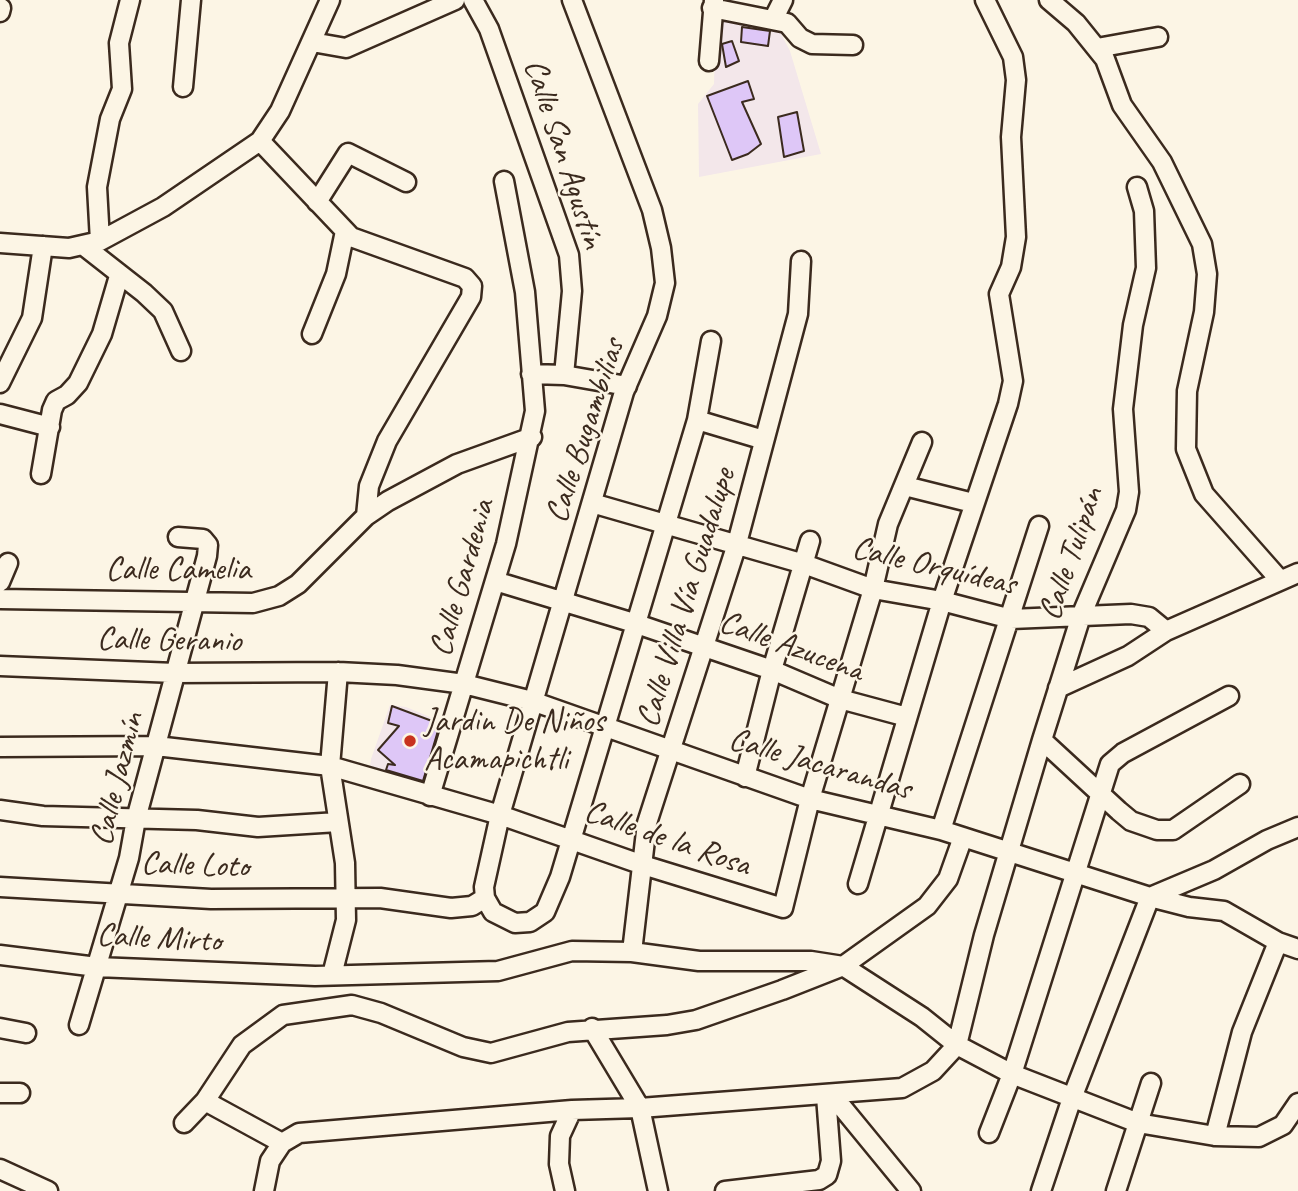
<!DOCTYPE html>
<html>
<head>
<meta charset="utf-8">
<style>
  body { margin:0 }
  canvas { display:block; background:#fcf5e5 }
</style>
</head>
<body>
<canvas width="1298" height="1191"></canvas>
<script>
const g = document.querySelector('canvas').getContext('2d');
g.lineJoin = 'round';
function fillPath(path, color) { g.fillStyle = color; g.fill(path, 'evenodd'); }
const shape = rows => new Path2D(rows.map(r => 'M' + r).join(''));
function trace(path, color, width, dash) { g.strokeStyle = color; g.lineWidth = width; g.lineCap = dash ? 'butt' : 'round'; g.setLineDash(dash || []); g.stroke(path); }
function label(font, color, halo, rows, align = 'center') {
  g.font = font + ' Caveat,sans-serif'; g.lineWidth = 5; g.setLineDash([]); g.textBaseline = 'middle'; g.strokeStyle = halo; g.fillStyle = color; for (const [text, x, y, turn = 0] of rows) {
    g.save(); g.translate(x, y); g.rotate((+turn || 0) * Math.PI / 180); g.textAlign = isNaN(turn) ? turn : align; if (halo) g.strokeText(text, 0, 0); g.fillText(text, 0, 0); g.restore();
  }
}
const built = shape([
  [716,20,777,26,790,51,821,154,699,177,698,104,714,84],
  [390,705,406,707,447,724,429,792,369,776,371,759]
]);
const building = shape([
  [742,27,770,31,768,46,741,42,742,27],
  [732,41,739,61,726,67,722,44,732,41],
  [748,81,754,99,742,102,761,144,748,154,732,160,707,96,748,81],
  [797,112,804,151,784,157,778,117,797,112],
  [392,706,440,724,423,781,386,770,388,764,395,765,378,750,399,726,388,723,392,706]
]);
const minor = shape([
  [473,0,489,29,569,255,572,291,564,375],
  [572,0,652,210,661,248,665,283,657,316,624,392,500,815,484,887,485,898,493,912,515,923,530,922,545,912,560,877,697,420,711,341],
  [1049,0,1076,23,1105,59,1122,105,1162,162,1202,244,1207,274,1204,312,1187,391,1186,449,1204,494,1279,579],
  [712,8,787,23,800,38,812,44,853,45],
  [0,12,1,8],
  [773,20,783,0],
  [312,42,346,48,455,0],
  [1097,48,1158,37],
  [709,61,714,0],
  [183,87,191,0],
  [260,141,351,237,465,278,472,286,471,297,387,441,369,486,366,516],
  [317,202,348,153,406,182],
  [100,241,97,187,110,119,122,89,119,43,130,0],
  [0,243,69,248,100,241,163,207,260,141,280,111,330,0],
  [84,246,144,293,163,311,181,351],
  [312,334,336,274,345,231],
  [531,374,564,375,627,386],
  [0,383,32,318,43,246],
  [0,414,50,427],
  [697,420,764,440],
  [41,474,52,410,56,401,67,395,78,383,102,334,119,276],
  [905,486,973,503],
  [592,503,804,564,873,589,942,601,1011,619,1131,614,1149,617,1166,631,1298,573],
  [495,581,634,623,772,670,840,699,907,717],
  [0,582,8,563],
  [0,599,253,603,279,596,298,584,366,516,388,501,457,464,532,437],
  [0,666,175,673,338,672,397,675,464,684,532,701,810,799,941,830,1150,897,1189,907,1224,911,1278,942,1298,949],
  [1058,688,1128,656,1166,631],
  [1042,740,1119,811,1131,821,1157,830,1173,830,1240,784],
  [0,747,156,746,330,766,500,815,643,865,783,908,810,799,873,589,888,524,922,442],
  [745,777,772,670,810,541],
  [430,796,506,544,535,411,525,292,504,181],
  [0,810,43,816,197,820,258,827,338,822],
  [941,830,1039,526],
  [858,884,942,601,1008,404,1013,381,999,294,1011,267,1016,237,1011,137,1016,80,1013,57,985,0],
  [0,887,211,899,380,898,451,908,472,906,485,898],
  [632,952,647,823,736,547,798,314,801,261],
  [0,955,97,967,315,976,498,971,572,951,632,952,699,961,811,961,843,966,922,1017,957,1045,1012,1074,1138,1123,1215,1136,1259,1137,1283,1125,1298,1103],
  [332,975,346,920,345,863,330,766,338,672],
  [79,1025,129,858,136,819,207,556,208,545,203,539,178,537],
  [0,1028,26,1033],
  [592,1028,640,1108,658,1191],
  [0,1093,20,1093],
  [833,1096,911,1191],
  [205,1101,282,1143],
  [184,1123,205,1101,242,1045,283,1015,352,1005,381,1013,463,1047,491,1053,568,1032,667,1025,696,1020,782,990,843,966,927,906,948,879,963,837],
  [989,1133,1012,1074,1110,764,1123,753,1229,696],
  [1215,1136,1242,1032,1278,942],
  [0,1169,48,1191],
  [264,1191,270,1161,282,1143,299,1133,572,1110,640,1108,902,1088,933,1071,957,1045,984,935,1042,740,1081,616,1126,510,1129,492,1123,409,1133,325,1146,268,1144,211,1137,187],
  [565,1191,559,1164,560,1136,572,1110],
  [725,1191,819,1180,827,1175,831,1161,826,1096],
  [1041,1191,1072,1098,1150,897,1214,870,1267,840,1298,827],
  [1116,1191,1151,1083]
]);
const markers = [
  [410,741,7,"#c8321e"]
];
const streetNames = [
  ["Calle San Agustín",563,154,72],
  ["Calle Bugambilias",586,431,-72],
  ["Calle Tulipán",1072,554,-71],
  ["Calle Orquídeas",934,567,13],
  ["Calle Camelia",178,570],
  ["Calle Gardenia",463,578,-74],
  ["Calle Villa Vía Guadalupe",687,598,-73],
  ["Calle Geranio",169,641,1],
  ["Calle Azucena",791,647,20],
  ["Calle Jacarandas",820,765,16],
  ["Calle Jazmín",118,779,-76],
  ["Calle de la Rosa",667,839,19],
  ["Calle Loto",195,866,2],
  ["Calle Mirto",159,939,3]
];
const poiNames = [
  ["Jardin De Niños",424,722],
  ["Acamapichtli",424,760]
];
fillPath(built, '#f3e7ea');
fillPath(building, '#dec7f7');
trace(building, '#3b2a1e', 2);
trace(minor, '#3b2a1e', 23);
trace(minor, '#fcf5e5', 18);
for (const [x, y, r, color] of markers) { const dot = new Path2D(); dot.arc(x, y, r, 0, 2 * Math.PI); g.fillStyle = color; g.fill(dot); trace(dot, '#fcf5e5', 2.5); }
label('33px', '#3b2a1e', '#fcf5e5', streetNames);
label('33px', '#3b2a1e', '#fcf5e5', poiNames, 'left');
</script>
</body>
</html>
